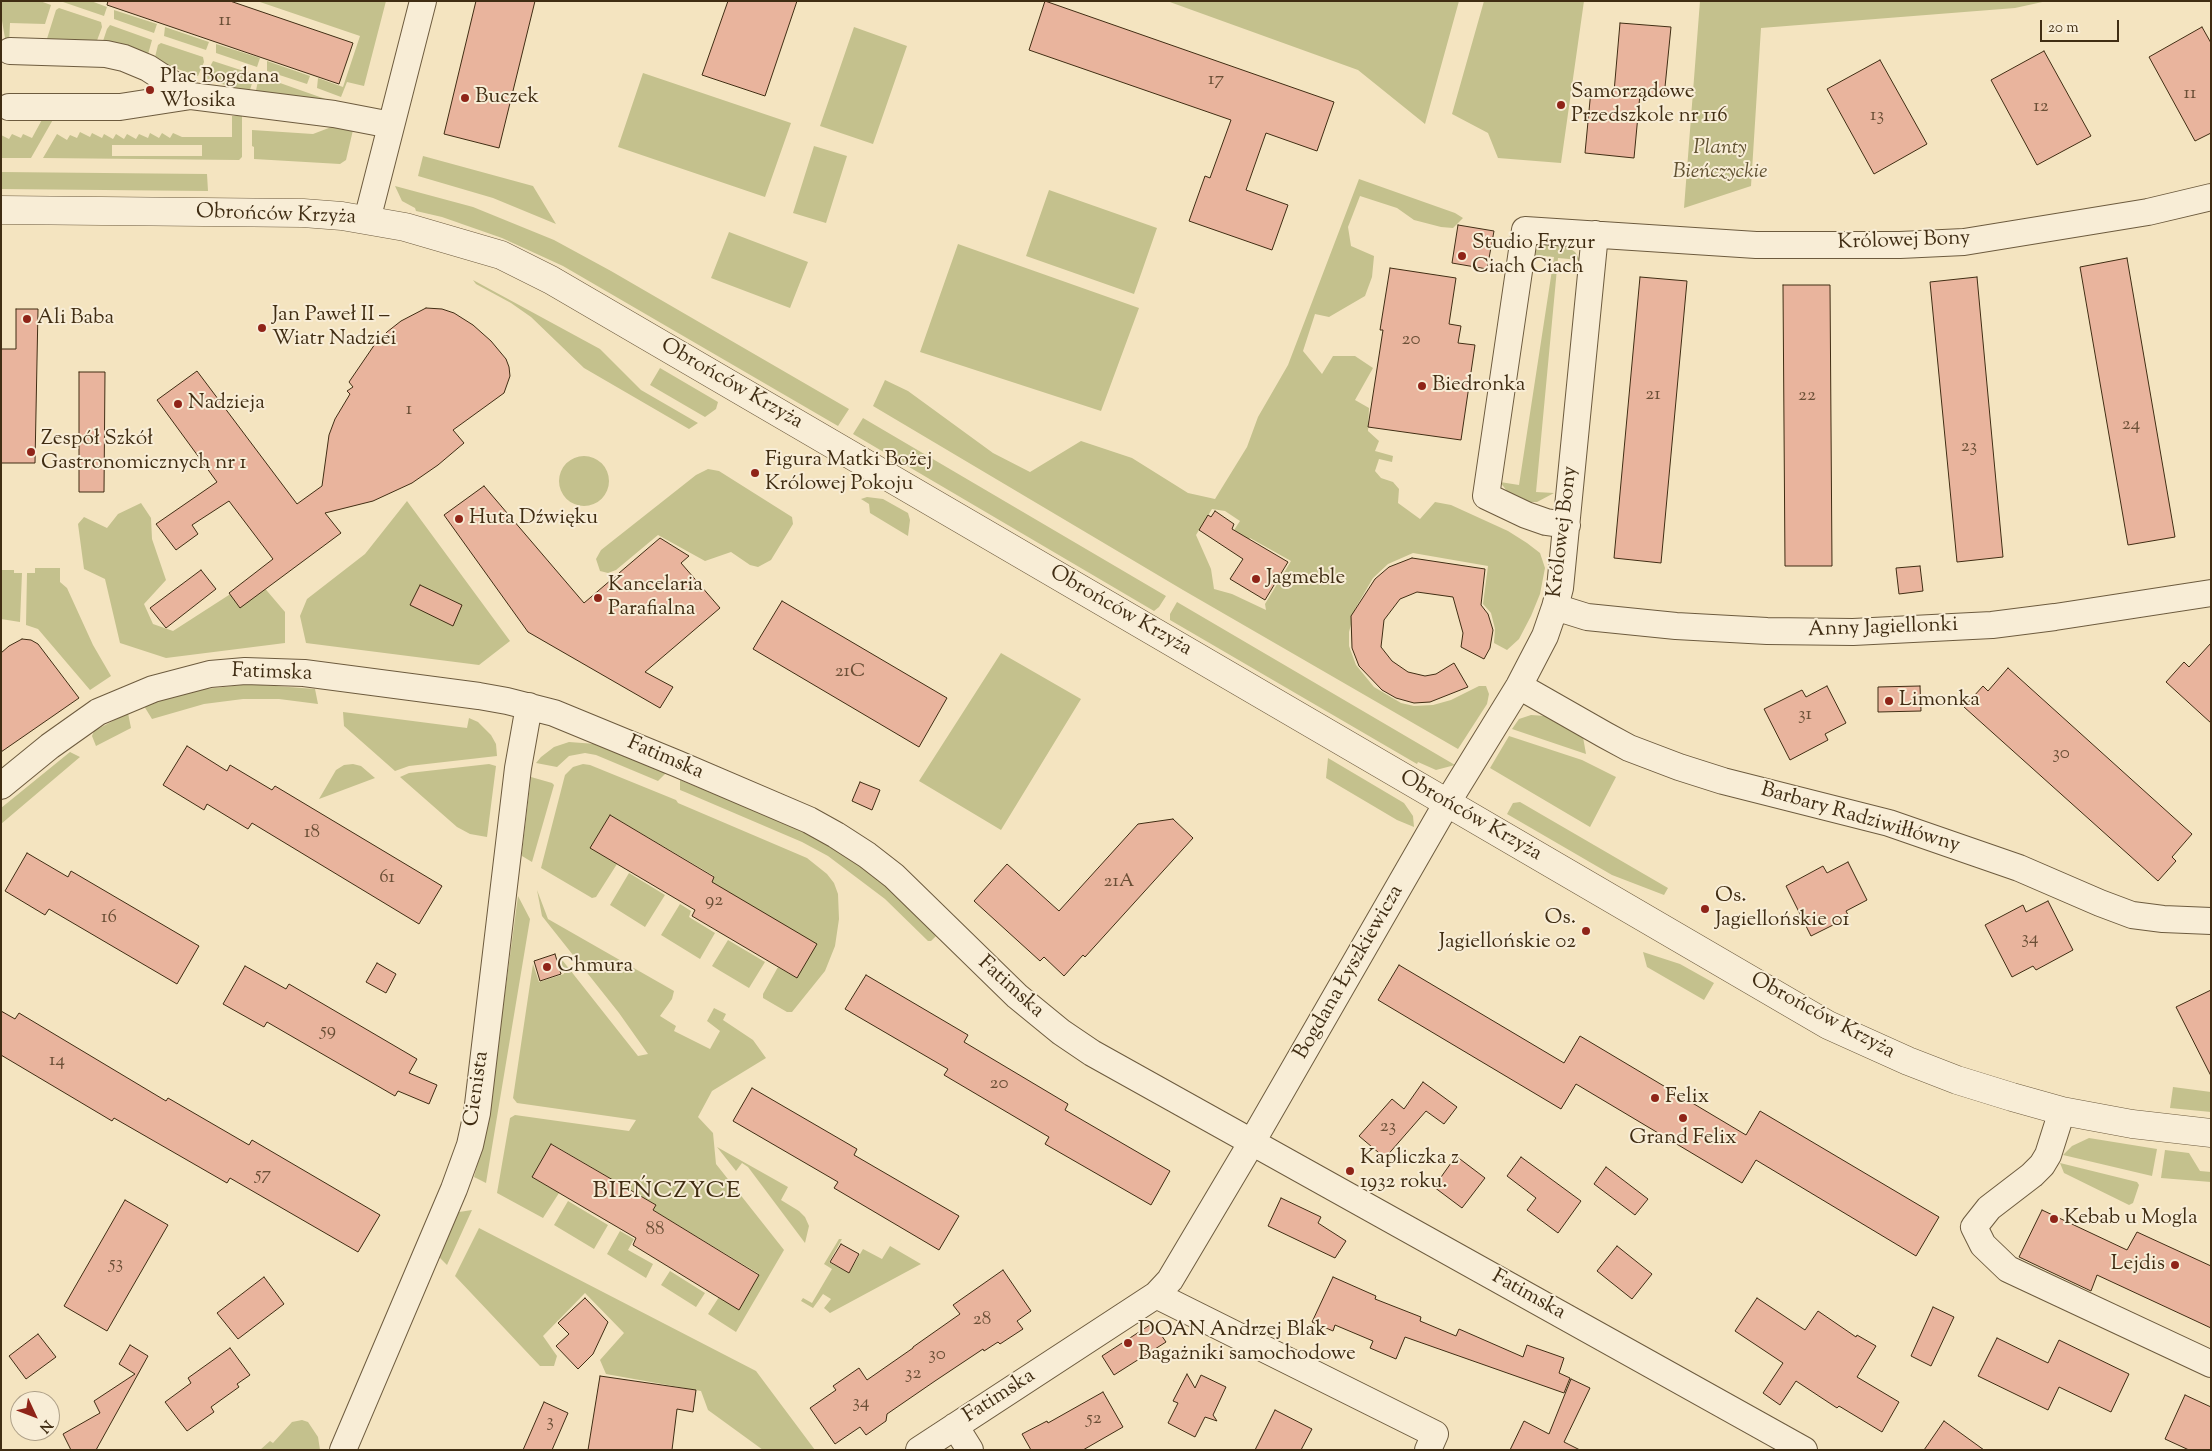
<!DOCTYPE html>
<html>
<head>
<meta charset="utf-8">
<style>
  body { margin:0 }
  #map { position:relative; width:2212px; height:1451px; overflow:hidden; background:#f4e4c0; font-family:"Sorts Mill Goudy",serif }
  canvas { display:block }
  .frame { position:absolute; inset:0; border:2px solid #402d13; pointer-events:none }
  .north { position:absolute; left:10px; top:1391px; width:50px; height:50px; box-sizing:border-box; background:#f8edd6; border:1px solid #aea088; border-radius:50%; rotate:133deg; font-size:14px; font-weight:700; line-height:20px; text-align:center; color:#402d13 }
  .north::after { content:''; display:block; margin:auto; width:18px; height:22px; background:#8f2418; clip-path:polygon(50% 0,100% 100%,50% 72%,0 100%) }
  .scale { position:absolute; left:2040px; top:20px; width:79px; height:22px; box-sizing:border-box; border:2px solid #402d13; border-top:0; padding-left:6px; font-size:15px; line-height:18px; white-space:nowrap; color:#402d13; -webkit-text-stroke:4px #f8edd6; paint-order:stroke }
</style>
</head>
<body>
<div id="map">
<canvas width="2212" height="1451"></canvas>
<div class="frame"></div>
<div class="north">N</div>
<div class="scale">20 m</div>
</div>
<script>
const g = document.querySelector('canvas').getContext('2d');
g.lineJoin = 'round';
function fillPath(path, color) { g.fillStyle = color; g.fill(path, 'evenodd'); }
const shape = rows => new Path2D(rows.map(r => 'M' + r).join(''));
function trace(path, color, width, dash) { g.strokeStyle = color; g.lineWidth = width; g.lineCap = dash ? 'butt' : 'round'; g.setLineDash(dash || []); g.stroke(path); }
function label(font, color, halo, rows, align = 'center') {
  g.font = font + ' "Sorts Mill Goudy",serif'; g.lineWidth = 4; g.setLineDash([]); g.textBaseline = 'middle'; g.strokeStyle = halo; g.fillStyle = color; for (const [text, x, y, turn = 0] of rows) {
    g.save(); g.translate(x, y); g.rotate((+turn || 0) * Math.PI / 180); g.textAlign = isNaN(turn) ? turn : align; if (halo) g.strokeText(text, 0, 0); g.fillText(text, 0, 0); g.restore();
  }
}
const green = shape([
  [1,1,40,1,51,5,45,24,10,23,9,44,6,44,1,15],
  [91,1,107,7,104,16,63,2],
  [257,1,386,1,364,86,347,82,341,97,317,88,318,78,343,87,360,36],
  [1167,1,1459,1,1425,124,1358,70],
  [1484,1,1584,1,1561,163,1498,158,1488,133,1452,114],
  [1700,1,2047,1,2015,8,1761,28,1751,186,1684,208],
  [59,8,101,22,102,27,95,46,45,45,56,10],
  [114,10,157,24,154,33,114,19],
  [110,25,152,40,147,58,101,47,107,29],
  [165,27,209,42,206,50,164,36],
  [854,27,907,46,873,144,820,126],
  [161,43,203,57,204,62,198,76,154,61,158,45],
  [216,44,260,58,257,67,216,53],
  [213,61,253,74,254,77,249,93,204,78],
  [267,61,310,76,307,84,267,71],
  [643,73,791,123,765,197,618,147],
  [263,77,334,102,255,95,258,81],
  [44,116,55,116,31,158,1,158,1,135,9,139,12,134,21,138,23,134,32,138],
  [232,116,242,116,242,157,239,160,43,158,57,134,67,140,70,135,77,138,80,132,90,137,92,133,102,138,104,134,113,139,116,134,124,139,127,134,136,139,139,134,148,138,150,133,159,138,162,133,170,138,173,133,182,137,232,137],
  [112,145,202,145,202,156,112,156],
  [334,126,353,130,346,160,340,164,254,159,254,147,252,146,252,130,313,134],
  [814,146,847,156,826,223,793,213],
  [423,156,533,186,556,224,493,198,418,176],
  [1,172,207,174,208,191,1,189],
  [1359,179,1455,213,1463,218,1453,228,1441,227,1414,220,1397,208,1360,196,1348,227,1351,246,1374,256,1372,277,1365,296,1329,317,1315,314,1303,351,1322,374,1333,356,1355,356,1373,368,1355,400,1369,408,1368,431,1379,441,1375,451,1393,456,1392,462,1379,459,1375,471,1381,478,1393,482,1399,489,1398,503,1420,519,1435,502,1451,505,1508,531,1527,543,1540,553,1545,568,1540,594,1531,616,1519,639,1507,650,1494,643,1495,629,1491,613,1483,604,1488,566,1413,553,1388,564,1373,578,1355,609,1349,632,1349,646,1356,665,1374,687,1401,703,1414,706,1433,705,1451,700,1479,686,1486,686,1489,694,1487,704,1458,749,1183,590,873,406,885,380,908,391,993,453,1030,472,1081,441,1132,458,1188,493,1215,499,1247,447,1258,417,1288,365],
  [1212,509,1225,511,1240,521,1228,539,1242,549,1250,538,1291,561,1265,604,1266,610,1232,594,1214,589,1211,569,1196,535],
  [395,186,473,207,554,240,611,271,849,409,838,426,563,266,502,238,442,217,416,211,415,208,402,201],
  [1049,190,1157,228,1134,294,1026,256],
  [729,232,808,262,790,308,711,278],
  [958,244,1139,308,1101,411,920,352],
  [1543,244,1565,245,1575,252,1580,260,1558,258,1536,492,1554,493,1537,502,1530,502,1521,501,1510,495,1500,482,1519,485,1554,257,1531,255,1536,249],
  [473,280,600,349,641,390,698,423,689,429,584,368,531,317,511,303,476,284],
  [660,368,718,402,716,409,705,417,650,385],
  [863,418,1166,596,1159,607,1154,611,853,434],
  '559 481a25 25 0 1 1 50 0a25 25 0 1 1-50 0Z',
  [708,469,719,471,792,517,793,524,771,560,758,567,750,565,731,552,705,561,658,535,616,570,608,573,600,571,596,559,601,550,696,475],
  [867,497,883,499,908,513,910,520,908,536,870,513,869,504,861,499],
  [407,501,510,641,479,665,306,643,300,616,307,599,365,554],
  [141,503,151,518,152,539,166,580,144,604,153,624,173,631,232,593,262,585,285,612,285,643,166,658,120,643,105,579,84,569,78,524,84,517,107,528,118,514],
  [35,568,60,568,60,582,67,588,93,645,111,676,90,690,38,629,26,625,27,573,35,573],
  [14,570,14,573,22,573,20,622,1,619,1,570],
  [1177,602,1455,765,1436,770,1418,762,1417,764,1170,620,1170,614],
  [1001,653,1081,699,1001,830,919,781],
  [250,684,315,689,318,704,279,699,243,699,204,704,152,719,144,706,165,698,206,689],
  [343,712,467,728,469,718,478,722,491,735,496,744,497,756,409,766,395,771,344,726],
  [128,713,131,728,96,746,92,736,94,731],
  [1531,715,1546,716,1583,737,1586,754,1512,729,1519,719],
  [1509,736,1582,760,1616,777,1590,827,1490,768],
  [569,742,596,744,666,773,658,781,596,755,585,753,569,756,557,767,536,763,541,757,554,747],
  [70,752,80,757,1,824,1,808],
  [1328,758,1404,803,1413,816,1414,827,1397,820,1326,778],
  [353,764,361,766,375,778,319,799,336,770,344,765],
  [489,764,496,766,487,837,470,834,457,827,400,777,409,773],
  [583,764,590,765,676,800,678,803,807,858,827,874,834,883,838,894,839,919,835,946,825,971,792,1012,787,1012,763,998,763,994,778,967,797,978,712,882,714,876,610,815,591,848,617,864,596,897,592,898,541,868,565,775,573,767],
  [531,777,552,783,554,785,532,862,522,856,522,852],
  [680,780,785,823,839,851,883,883,937,935,931,941,928,941,885,899,828,856,802,842,685,792,680,790],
  [1520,802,1668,888,1664,895,1612,875,1507,814,1513,803],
  [629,873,665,895,645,927,610,905],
  [537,890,548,919,674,991,672,999,660,1016,676,1026,674,1031,710,1049,720,1031,707,1021,714,1008,726,1014,723,1020,753,1040,766,1058,712,1091,698,1117,713,1133,716,1164,784,1250,736,1332,708,1314,719,1297,739,1309,759,1274,653,1210,656,1205,552,1144,532,1177,559,1193,543,1218,497,1193,510,1118,515,1115,629,1131,636,1120,517,1103,513,1098,533,964,539,982,564,974,559,956,638,1056,648,1054,619,1013,542,916],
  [518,896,530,919,486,1183,474,1177,487,1127],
  [680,904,691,911,689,917,715,933,700,959,661,935],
  [728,940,765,962,749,988,712,966],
  [1643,952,1680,964,1714,983,1704,1000,1647,967],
  [2173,1087,2211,1092,2211,1112,2170,1108],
  [2089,1138,2157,1149,2152,1176,2063,1155,2072,1146],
  [717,1147,788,1187,781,1200,799,1211,805,1217,809,1226,805,1243,748,1167,742,1163,736,1171],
  [2165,1150,2189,1153,2200,1171,2211,1172,2211,1182,2161,1178],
  [2060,1163,2137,1182,2139,1185,2133,1203,2129,1205,2064,1173],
  [568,1201,608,1225,594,1249,554,1225],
  [472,1210,447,1265,439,1257,459,1212],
  [479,1228,756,1371,815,1450,763,1450,708,1410,701,1391,606,1374,600,1360,624,1333,585,1293,543,1336,557,1356,554,1366,540,1366,455,1276],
  [620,1231,634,1239,628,1250,653,1264,646,1278,607,1254],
  [839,1239,842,1239,829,1262,849,1273,863,1249,882,1259,890,1246,921,1264,830,1313,824,1308,831,1299,823,1294,813,1308,801,1301,803,1298,812,1303,832,1269,824,1264],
  [670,1271,705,1293,696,1307,661,1285],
  [302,1420,308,1422,318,1437,320,1450,260,1450,270,1441,273,1443,292,1422]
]);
const building = shape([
  [108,1,230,1,353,43,339,84,107,5,108,1],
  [476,1,535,1,499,148,444,134,476,1],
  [728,1,797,1,765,96,702,75,728,1],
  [1045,1,1334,102,1317,151,1266,133,1246,190,1288,205,1272,250,1189,221,1205,176,1210,178,1231,120,1029,50,1045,1],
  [1620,23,1671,27,1664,97,1640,94,1634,158,1585,153,1591,90,1614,92,1620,23],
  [2202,27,2211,43,2211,133,2195,141,2149,57,2202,27],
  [2044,51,2091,136,2037,165,1991,80,2044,51],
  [1880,60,1927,144,1874,174,1827,89,1880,60],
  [1458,225,1494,231,1487,269,1452,263,1458,225],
  [2127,258,2175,537,2128,545,2080,267,2127,258],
  [1390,268,1456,278,1449,324,1461,326,1458,343,1475,345,1461,440,1368,427,1383,330,1380,330,1390,268],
  [1640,277,1687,281,1661,563,1614,558,1640,277],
  [1977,277,2003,557,1957,562,1930,282,1977,277],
  [1783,285,1830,285,1832,566,1785,566,1783,285],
  [426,308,442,309,454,313,473,325,491,341,506,359,509,367,510,376,504,393,453,430,464,443,438,465,412,483,373,501,325,513,341,533,240,608,229,593,273,559,229,501,192,525,198,534,176,550,156,524,217,482,157,400,197,371,297,504,322,486,329,435,335,419,350,394,347,391,353,387,349,382,375,344,387,332,401,321,426,308],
  [16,309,38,309,35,463,1,463,1,349,16,349,16,309],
  [79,372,105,372,104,492,79,492,79,372],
  [484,486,584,603,660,538,689,556,681,563,720,608,645,672,673,687,660,708,528,632,444,515,484,486],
  [1215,511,1234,524,1232,529,1288,562,1265,600,1230,579,1243,559,1199,530,1208,515,1211,517,1215,511],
  [1412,558,1485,569,1481,605,1488,614,1493,630,1490,648,1484,659,1461,647,1463,633,1453,597,1417,592,1400,599,1384,620,1381,647,1392,661,1408,672,1425,676,1436,674,1454,663,1468,687,1430,702,1414,703,1396,698,1382,690,1359,666,1352,648,1351,616,1375,579,1389,567,1412,558],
  [1920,566,1923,591,1899,594,1896,568,1920,566],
  [201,570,216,589,166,628,150,608,201,570],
  [420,585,462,605,453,626,410,605,420,585],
  [782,601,947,698,919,747,753,649,782,601],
  [22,639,31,640,38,644,79,698,1,752,1,653,9,646,22,639],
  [2211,643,2211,723,2166,682,2184,662,2189,667,2211,643],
  [2008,668,2192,834,2172,857,2176,861,2158,881,1964,707,1983,686,1988,691,2008,668],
  [1827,686,1846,723,1825,734,1828,740,1790,760,1764,709,1802,690,1806,697,1827,686],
  [1920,686,1921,711,1878,712,1878,687,1920,686],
  [187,746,227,771,230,765,272,790,275,786,442,886,419,924,252,823,248,829,207,804,204,810,163,785,187,746],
  [860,782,880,790,872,810,852,801,860,782],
  [610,815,714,877,712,882,817,944,797,978,692,916,695,910,590,848,610,815],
  [1173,819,1193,838,1085,957,1083,955,1064,976,1044,957,1040,961,974,901,1007,864,1059,911,1138,824,1173,819],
  [27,853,68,877,71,871,199,946,177,984,49,909,45,915,5,891,27,853],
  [1848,862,1867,900,1846,911,1849,917,1811,936,1786,886,1823,866,1827,873,1848,862],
  [2048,901,2073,950,2036,970,2033,966,2012,977,1985,925,2023,905,2026,912,2048,901],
  [555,954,561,974,540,981,534,961,555,954],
  [377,963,396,974,386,993,366,982,377,963],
  [1399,965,1564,1063,1580,1036,1746,1135,1760,1111,1939,1217,1916,1256,1756,1160,1742,1183,1576,1084,1561,1109,1378,1000,1399,965],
  [245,966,286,989,289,984,417,1059,409,1073,437,1085,429,1104,398,1091,395,1096,267,1022,264,1027,223,1004,245,966],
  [866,975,968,1035,964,1042,1068,1104,1065,1110,1170,1171,1151,1205,1045,1144,1049,1137,944,1075,948,1069,845,1009,866,975],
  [2211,990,2211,1076,2176,1007,2211,990],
  [1,1011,15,1019,19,1013,166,1101,168,1098,249,1145,252,1140,380,1215,358,1252,230,1178,227,1183,114,1118,112,1121,1,1055,1,1011],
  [1423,1082,1457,1107,1444,1124,1426,1111,1385,1158,1359,1136,1392,1099,1404,1109,1423,1082],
  [752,1088,857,1149,854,1155,959,1216,939,1250,834,1188,838,1182,733,1121,752,1088],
  [551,1144,656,1205,653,1210,759,1275,739,1310,633,1245,636,1238,532,1177,551,1144],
  [1456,1156,1485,1178,1462,1208,1434,1187,1456,1156],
  [1521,1157,1581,1201,1558,1233,1527,1210,1536,1198,1507,1176,1521,1157],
  [1606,1167,1648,1199,1635,1215,1594,1184,1606,1167],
  [1281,1198,1321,1217,1318,1223,1346,1241,1335,1258,1268,1226,1281,1198],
  [125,1200,168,1225,107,1331,64,1306,125,1200],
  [2042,1210,2127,1250,2137,1232,2211,1266,2211,1328,2097,1275,2091,1291,2019,1257,2042,1210],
  [841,1244,859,1254,849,1273,830,1262,841,1244],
  [1617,1246,1652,1274,1632,1299,1597,1271,1617,1246],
  [1003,1270,1031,1311,1017,1321,1023,1329,1000,1344,998,1342,984,1351,983,1349,935,1381,887,1414,886,1421,866,1435,860,1427,835,1444,810,1408,836,1390,833,1386,859,1368,867,1380,913,1348,913,1347,960,1314,953,1305,1003,1270],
  [264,1277,284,1304,238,1339,217,1313,264,1277],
  [1333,1277,1376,1296,1375,1299,1421,1317,1420,1321,1456,1336,1459,1329,1523,1357,1527,1345,1564,1358,1559,1373,1570,1378,1564,1393,1405,1337,1396,1359,1370,1348,1373,1341,1335,1325,1333,1331,1312,1322,1333,1277],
  [585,1298,608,1322,593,1354,578,1369,556,1346,569,1334,558,1323,585,1298],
  [1757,1298,1805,1330,1818,1311,1856,1337,1857,1335,1876,1346,1857,1377,1899,1402,1882,1432,1839,1406,1837,1408,1796,1381,1780,1405,1763,1393,1783,1363,1735,1331,1757,1298],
  [1933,1307,1954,1317,1931,1366,1911,1356,1933,1307],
  [1153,1323,1166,1342,1114,1375,1102,1356,1153,1323],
  [38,1334,56,1357,26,1379,9,1356,38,1334],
  [1997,1338,2048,1363,2059,1340,2129,1374,2111,1412,2059,1387,2048,1410,1978,1376,1997,1338],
  [130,1345,148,1356,96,1450,71,1450,63,1434,100,1413,94,1401,135,1374,119,1364,130,1345],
  [230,1348,250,1375,237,1384,239,1387,211,1407,214,1412,187,1431,165,1402,191,1383,188,1378,230,1348],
  [1187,1374,1195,1388,1201,1375,1226,1387,1213,1415,1217,1421,1205,1417,1195,1437,1168,1423,1178,1403,1173,1401,1187,1374],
  [600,1376,696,1390,693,1412,677,1409,672,1450,588,1450,600,1376],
  [1571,1379,1590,1388,1564,1442,1580,1450,1510,1450,1524,1421,1549,1434,1571,1379],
  [1103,1392,1123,1427,1083,1450,1031,1450,1022,1434,1047,1421,1048,1423,1103,1392],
  [2185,1395,2211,1407,2211,1450,2189,1450,2165,1439,2185,1395],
  [544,1402,568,1413,552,1450,523,1450,544,1402],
  [1275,1410,1312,1429,1301,1450,1255,1450,1275,1410],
  [1944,1421,1984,1450,1924,1450,1944,1421]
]);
const minor = shape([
  [10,51,106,54,124,58,148,68,191,96],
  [9,107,120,107,191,96,334,114,391,125],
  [367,220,423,1],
  [1567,525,1546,522,1526,515,1486,496,1525,230,1756,245,1900,245,1964,242,2148,212,2211,197],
  [1555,607,1587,617,1676,626,1767,631,1853,632,1992,625,2055,617,2211,593],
  [1519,686,1605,735,1629,748,1679,767,1723,781,1889,823,2019,868,2100,903,2132,915,2163,919,2211,921],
  [1,786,50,746,98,712,153,689,210,674,245,671,304,673,479,696,507,701,554,713,678,764,809,820,836,835,867,855,894,876,1017,996,1061,1032,1092,1053,1804,1450],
  [2062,1111,2048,1155,2042,1165,2032,1175,1989,1208,1974,1227,1983,1245,2008,1269,2211,1364],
  [1156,1295,1435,1434,1428,1450],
  [955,1426,970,1450],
  [343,1450,454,1189,470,1145,477,1113,518,768,529,706],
  [919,1450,1156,1295,1170,1280,1252,1142,1447,803,1519,686,1545,636,1555,607,1560,588,1595,234]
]);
const tertiary = shape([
  [1,210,303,213,342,216,405,227,501,255,551,280,1828,1025,1908,1061,1957,1080,2012,1097,2062,1111,2132,1124,2211,1133]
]);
const markers = [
  [150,90,5,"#8f2418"],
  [465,98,5,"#8f2418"],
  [1561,105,5,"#8f2418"],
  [1462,256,5,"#8f2418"],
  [27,319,5,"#8f2418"],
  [262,328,5,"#8f2418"],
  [1422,386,5,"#8f2418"],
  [178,404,5,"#8f2418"],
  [31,452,5,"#8f2418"],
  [755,473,5,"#8f2418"],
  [459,519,5,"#8f2418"],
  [1256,579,5,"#8f2418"],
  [598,598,5,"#8f2418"],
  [1889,701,5,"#8f2418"],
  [1705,909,5,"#8f2418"],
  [1586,931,5,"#8f2418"],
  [547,967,5,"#8f2418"],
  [1655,1098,5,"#8f2418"],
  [1683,1118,5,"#8f2418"],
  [1350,1171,5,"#8f2418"],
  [2054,1219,5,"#8f2418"],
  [2175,1265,5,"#8f2418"],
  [1128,1343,5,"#8f2418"]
];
const numberNames = [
  ["11",225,22],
  ["17",1216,81],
  ["11",2190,95],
  ["12",2041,108],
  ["13",1877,117],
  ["20",1411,341],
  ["21",1653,396],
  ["22",1807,397],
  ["1",409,411],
  ["24",2131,426],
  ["23",1969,448],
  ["21C",850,673],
  ["31",1805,716],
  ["30",2061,755],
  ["18",312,834],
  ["61",387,879],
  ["21A",1119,883],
  ["92",714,902],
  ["16",109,919],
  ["34",2030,940],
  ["59",328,1032],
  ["14",57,1062],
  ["20",999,1085],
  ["23",1388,1128],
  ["57",263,1176],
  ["88",655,1231],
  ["53",116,1265],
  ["28",982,1321],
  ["30",937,1356],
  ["32",913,1375],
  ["34",861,1404],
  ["52",1094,1420],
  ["3",550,1423]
];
const poiNames = [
  ["Plac Bogdana",160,78],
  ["Włosika",160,102],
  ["Samorządowe",1571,93],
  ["Przedszkole nr 116",1571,117],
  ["Buczek",475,98],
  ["Studio Fryzur",1472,244],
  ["Ciach Ciach",1472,268],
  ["Jan Paweł II –",272,316],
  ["Wiatr Nadziei",272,340],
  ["Ali Baba",37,319],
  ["Biedronka",1432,386],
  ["Nadzieja",188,404],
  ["Zespół Szkół",41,440],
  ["Gastronomicznych nr 1",41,464],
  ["Figura Matki Bożej",765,461],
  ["Królowej Pokoju",765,485],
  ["Huta Dźwięku",469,519],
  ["Jagmeble",1266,579],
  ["Kancelaria",608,586],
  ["Parafialna",608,610],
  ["Limonka",1899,701],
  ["Os.",1715,897],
  ["Jagiellońskie 01",1715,921],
  ["Os.",1576,919,"right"],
  ["Jagiellońskie 02",1576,943,"right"],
  ["Chmura",557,967],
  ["Felix",1665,1098],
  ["Grand Felix",1683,1139,"center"],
  ["Kapliczka z",1360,1159],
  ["1932 roku.",1360,1183],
  ["Kebab u Mogla",2064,1219],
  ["Lejdis",2165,1265,"right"],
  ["DOAN Andrzej Blak",1138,1331],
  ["Bagażniki samochodowe",1138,1355]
];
const parkNames = [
  ["Planty",1720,149],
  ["Bieńczyckie",1720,173]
];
const streetNames = [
  ["Obrońców Krzyża",276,216,2],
  ["Królowej Bony",1904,242,-2],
  ["Obrońców Krzyża",731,385,30],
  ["Królowej Bony",1564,532,-83],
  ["Obrońców Krzyża",1120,612,30],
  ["Anny Jagiellonki",1883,629,-2],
  ["Fatimska",272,674,2],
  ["Fatimska",665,759,23],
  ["Obrońców Krzyża",1470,817,30],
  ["Barbary Radziwiłłówny",1860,819,16],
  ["Bogdana Łyszkiewicza",1350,973,-60],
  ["Fatimska",1010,988,42],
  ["Obrońców Krzyża",1822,1017,28],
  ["Cienista",478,1089,-82],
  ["Fatimska",1528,1296,29],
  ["Fatimska",1000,1397,-33]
];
const quarterNames = [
  ["BIEŃCZYCE",667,1193]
];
fillPath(green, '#c4c18d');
fillPath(building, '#e9b49d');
trace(building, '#402d13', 1);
trace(minor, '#6d5b3e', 28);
trace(tertiary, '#6d5b3e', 29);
trace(minor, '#f8edd6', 26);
trace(tertiary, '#f8edd6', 28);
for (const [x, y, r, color] of markers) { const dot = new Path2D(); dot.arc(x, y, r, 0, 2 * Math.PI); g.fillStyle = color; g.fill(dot); trace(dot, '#f8edd6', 2); }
label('19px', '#6a4f36', null, numberNames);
label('21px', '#402d13', '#f8edd6', poiNames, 'left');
label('italic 21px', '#615232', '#f8edd6', parkNames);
label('21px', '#402d13', '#f8edd6', streetNames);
g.letterSpacing = '1px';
label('24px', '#402d13', '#f8edd6', quarterNames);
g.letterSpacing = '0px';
</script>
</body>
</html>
